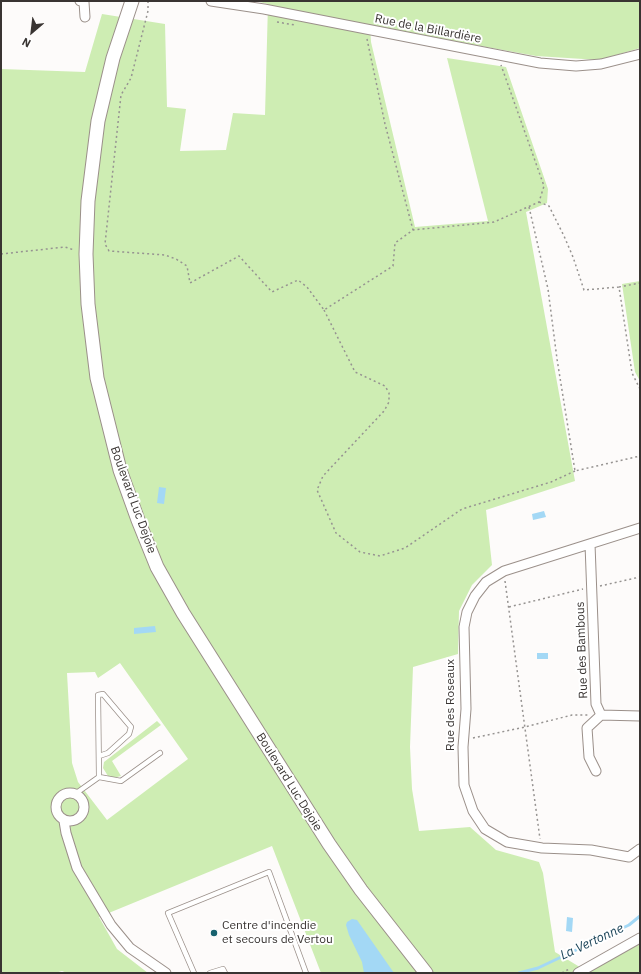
<!DOCTYPE html>
<html>
<head>
<meta charset="utf-8">
<style>
  body { margin:0 }
  #map { position:relative; width:641px; height:974px; overflow:hidden; background:#fdfbfa; font-family:"IBM Plex Sans",sans-serif }
  canvas { display:block }
  .frame { position:absolute; inset:0; border:2px solid #393432; pointer-events:none }
  .north { position:absolute; left:12px; top:12px; width:40px; height:40px; -webkit-text-stroke:3px #fff; paint-order:stroke; rotate:208deg; font-size:11px; font-weight:700; line-height:16px; text-align:center; color:#393432 }
  .north::after { content:''; display:block; margin:auto; width:14px; height:18px; background:#393432; clip-path:polygon(50% 0,100% 100%,50% 72%,0 100%) }
</style>
</head>
<body>
<div id="map">
<canvas width="641" height="974"></canvas>
<div class="frame"></div>
<div class="north">N</div>
</div>
<script>
const g = document.querySelector('canvas').getContext('2d');
g.lineJoin = 'round';
function fillPath(path, color) { g.fillStyle = color; g.fill(path, 'evenodd'); }
const shape = rows => new Path2D(rows.map(r => 'M' + r).join(''));
function trace(path, color, width, dash) { g.strokeStyle = color; g.lineWidth = width; g.lineCap = dash ? 'butt' : 'round'; g.setLineDash(dash || []); g.stroke(path); }
function label(font, color, halo, rows, align = 'center') {
  g.font = font + ' "IBM Plex Sans",sans-serif'; g.lineWidth = 4; g.setLineDash([]); g.textBaseline = 'middle'; g.strokeStyle = halo; g.fillStyle = color; for (const [text, x, y, turn = 0] of rows) {
    g.save(); g.translate(x, y); g.rotate((+turn || 0) * Math.PI / 180); g.textAlign = isNaN(turn) ? turn : align; if (halo) g.strokeText(text, 0, 0); g.fillText(text, 0, 0); g.restore();
  }
}
const green = shape([
  [255,1,640,1,640,48,599,60,536,56,370,26,371,42,415,227,488,221,447,58,506,67,548,189,547,203,526,212,575,481,486,510,492,565,472,585,459,611,458,654,413,667,410,747,412,789,419,831,470,827,496,850,539,862,543,873,555,952,588,972,640,944,640,973,321,973,272,846,99,917,117,949,148,973,67,973,62,971,55,973,1,973,1,69,85,72,102,14,165,24,167,107,186,109,180,151,226,150,233,113,265,115,268,4],
  [120,663,188,759,107,820,78,782,72,763,67,673,95,672,98,678],
  [640,281,640,381,635,372,622,284],
  [157,721,161,725,112,761,121,776,113,778,108,776,103,768,104,762]
]);
const water = shape([
  [159,487,166,488,164,504,157,503],
  [544,511,546,517,533,520,532,514],
  [155,626,156,632,134,634,134,628],
  [537,653,548,653,548,659,537,659],
  [567,917,573,918,572,932,566,931],
  [352,919,357,920,394,973,364,973,362,962,349,935,346,925,347,922]
]);
const stream = shape([
  [519,973,538,968,629,925,640,916]
]);
const path = shape([
  [148,1,148,11,131,78,121,95,105,244,109,251,165,255,176,259,187,266,190,283,239,256,272,292,298,280,307,287,324,310,393,266,395,243,413,230,494,222,539,202,544,186,501,65],
  [277,22,295,25],
  [367,39,385,124,413,230],
  [539,202,549,206,564,236,573,257,584,290,619,287,632,373,640,389],
  [529,207,548,289,557,359,575,471,640,456],
  [1,254,65,247,74,250],
  [619,287,640,283],
  [324,310,355,372,385,386,389,393,389,402,384,411,323,476,317,490,336,533,360,552,380,556,405,548,462,509,551,482,575,471],
  [505,581,540,839],
  [600,586,640,577],
  [509,607,583,589],
  [473,738,525,727,572,715,588,715],
  [562,973,569,969]
]);
const lane = shape([
  [99,777,121,781,160,753],
  [75,794,99,777,98,695,103,694,131,727,129,734,108,753,99,756],
  [194,973,168,913,269,872,306,973],
  [210,973,223,969,225,973]
]);
const street = shape([
  [80,1,84,2,85,17],
  [211,1,264,9,540,63,576,66,601,64,640,54],
  [640,528,504,571,486,582,475,596,467,612,464,627,466,709,463,747,464,785,473,811,485,829,507,842,542,848,591,850,629,857,640,849],
  [590,544,596,704,601,715,640,716],
  [596,771,589,757,587,728,601,715],
  '56 807a14 14 0 1 1 28 0a14 14 0 1 1-28 0Z',
  [64,821,66,833,77,868,111,925,130,948,166,973],
  [578,973,640,938]
]);
const secondary = shape([
  [132,1,113,58,98,121,88,201,86,254,88,304,97,378,120,470,138,520,157,567,183,613,329,844,361,890,426,973]
]);
const markers = [
  [214,933,4,"#16616e"]
];
const streetNames = [
  ["Rue de la Billardière",428,29,11],
  ["Boulevard Luc Dejoie",133,500,70],
  ["Rue des Bambous",582,650,-92],
  ["Rue des Roseaux",451,705,-90],
  ["Boulevard Luc Dejoie",289,782,58]
];
const poiNames = [
  ["Centre d'incendie",222,926],
  ["et secours de Vertou",222,940]
];
const waterNames = [
  ["La Vertonne",592,942,-25]
];
fillPath(green, '#ceedb3');
fillPath(water, '#a3d8f5');
trace(stream, '#a3d8f5', 3);
trace(lane, '#9b908a', 6);
trace(street, '#9b908a', 11);
trace(secondary, '#9b908a', 15);
trace(path, '#969391', 1.5, [2, 3]);
trace(lane, '#fff', 4.5);
trace(street, '#fff', 9);
trace(secondary, '#fff', 13);
for (const [x, y, r, color] of markers) { const dot = new Path2D(); dot.arc(x, y, r, 0, 2 * Math.PI); g.fillStyle = color; g.fill(dot); trace(dot, '#fff', 1.5); }
label('12px', '#393432', '#fff', streetNames);
label('12px', '#393432', '#fff', poiNames, 'left');
label('italic 13px', '#1b4459', '#fff', waterNames);
</script>
</body>
</html>
